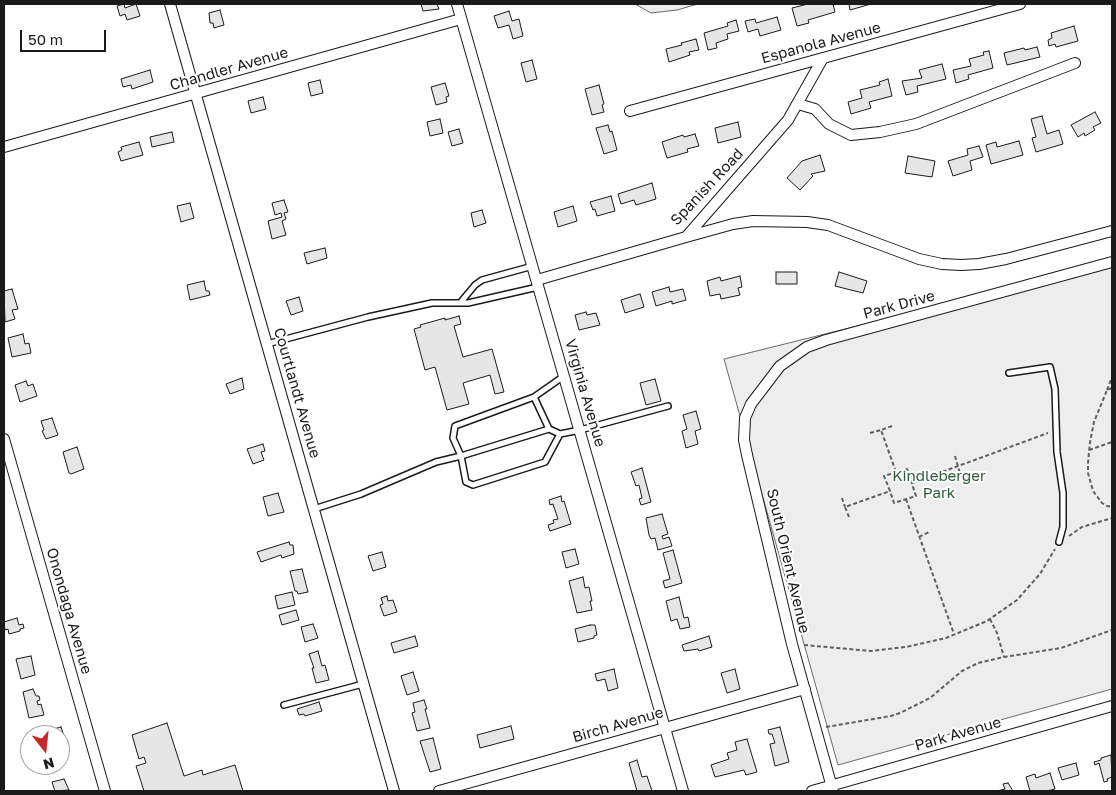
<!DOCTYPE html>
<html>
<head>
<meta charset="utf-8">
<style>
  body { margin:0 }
  #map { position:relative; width:1116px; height:795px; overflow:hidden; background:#fff; font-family:"Golos Text",sans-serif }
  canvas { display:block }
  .frame { position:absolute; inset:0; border:5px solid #1a1a1a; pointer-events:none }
  .north { position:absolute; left:20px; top:725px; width:50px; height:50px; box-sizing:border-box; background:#fff; border:1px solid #a3a3a3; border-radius:50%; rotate:164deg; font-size:14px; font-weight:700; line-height:20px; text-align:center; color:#1a1a1a }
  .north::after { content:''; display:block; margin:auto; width:18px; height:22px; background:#c62828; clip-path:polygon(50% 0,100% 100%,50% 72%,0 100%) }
  .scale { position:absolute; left:20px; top:30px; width:86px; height:22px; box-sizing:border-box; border:2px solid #1a1a1a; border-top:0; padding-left:6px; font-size:15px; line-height:18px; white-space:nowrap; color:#1a1a1a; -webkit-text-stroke:4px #fff; paint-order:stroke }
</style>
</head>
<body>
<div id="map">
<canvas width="1116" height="795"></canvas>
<div class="frame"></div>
<div class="north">N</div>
<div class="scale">50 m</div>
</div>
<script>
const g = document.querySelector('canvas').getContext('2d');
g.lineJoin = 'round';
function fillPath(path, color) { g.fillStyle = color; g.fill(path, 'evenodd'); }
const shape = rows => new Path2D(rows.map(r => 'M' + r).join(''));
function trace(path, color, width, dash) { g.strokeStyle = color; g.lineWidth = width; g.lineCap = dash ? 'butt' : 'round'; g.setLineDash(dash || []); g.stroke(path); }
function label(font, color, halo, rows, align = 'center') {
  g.font = font + ' "Golos Text",sans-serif'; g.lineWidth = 4; g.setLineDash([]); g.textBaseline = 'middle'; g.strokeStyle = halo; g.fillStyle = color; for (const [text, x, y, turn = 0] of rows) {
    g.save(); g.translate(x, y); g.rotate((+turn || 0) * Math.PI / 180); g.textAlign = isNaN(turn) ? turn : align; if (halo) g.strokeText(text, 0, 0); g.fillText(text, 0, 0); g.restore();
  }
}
const built = shape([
  [635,4,698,4,677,10,651,13,635,4],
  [1112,263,1112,689,838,765,724,359,1112,263]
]);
const building = shape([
  [124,4,125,8,136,4,140,16,127,20,125,14,120,16,117,6,124,4],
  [421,4,437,4,439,9,423,11,421,4],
  [808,4,833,4,835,12,808,20,809,23,797,26,792,8,808,4],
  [849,4,871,4,850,10,849,4],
  [220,10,224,25,214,28,213,23,210,23,209,13,220,10],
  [509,11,512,21,519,19,523,36,513,39,509,25,498,28,494,16,509,11],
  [777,17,781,30,760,36,758,29,748,32,745,21,755,19,756,23,777,17],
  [736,20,739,31,727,34,728,39,716,43,717,48,708,50,704,33,728,26,727,23,736,20],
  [1074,26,1078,41,1056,47,1055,44,1049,46,1048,40,1052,38,1051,33,1074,26],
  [696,39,699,50,689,52,690,55,669,62,666,49,682,45,681,43,696,39],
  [1037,47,1040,57,1007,65,1004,53,1024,48,1025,50,1037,47],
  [989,51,993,68,968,75,969,79,956,83,953,70,971,66,969,59,984,55,983,52,989,51],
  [532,60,537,79,526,82,521,63,532,60],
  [942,64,946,79,917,86,918,92,906,95,902,81,922,78,919,70,942,64],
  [150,70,153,82,132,89,131,85,123,87,121,79,150,70],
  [888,79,892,96,869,102,871,108,851,114,848,102,862,98,860,90,880,85,879,82,888,79],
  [320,80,323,93,311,96,308,83,320,80],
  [445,83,449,96,446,97,447,102,436,105,431,87,445,83],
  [599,85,604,104,602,105,604,112,592,115,585,89,599,85],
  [263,97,266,109,251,113,248,101,263,97],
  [1095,112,1101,123,1093,127,1095,130,1085,136,1084,133,1078,137,1071,125,1095,112],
  [1042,116,1047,134,1059,130,1063,144,1036,152,1032,138,1036,137,1031,119,1042,116],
  [440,119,443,133,430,136,427,122,440,119],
  [738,122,741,137,718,143,715,128,738,122],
  [608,125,610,132,612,131,617,150,604,154,596,128,608,125],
  [459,129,463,143,452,146,448,132,459,129],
  [172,132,174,142,152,147,150,137,172,132],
  [695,134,699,146,687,149,688,152,667,158,662,142,683,135,684,137,695,134],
  [1019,141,1023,155,991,164,986,145,996,142,997,147,1019,141],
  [139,142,143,155,121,161,118,152,122,150,121,147,139,142],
  [979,146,983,157,970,161,972,170,953,176,948,161,968,155,967,149,979,146],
  [820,155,825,171,811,174,813,176,800,190,787,178,802,161,820,155],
  [908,156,935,161,932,177,905,173,908,156],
  [652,183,656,199,636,205,634,200,621,204,618,194,652,183],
  [611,196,615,211,597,216,595,209,593,210,590,202,611,196],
  [284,200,288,212,284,213,286,219,282,221,286,235,272,239,268,221,282,217,281,213,275,215,272,203,284,200],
  [190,203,194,218,181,222,177,206,190,203],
  [573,206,577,221,558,227,554,212,573,206],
  [482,210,486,223,474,227,471,213,482,210],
  [325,248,327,258,307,264,304,253,325,248],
  [776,272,797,272,797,284,776,284,776,272],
  [839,272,867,281,863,293,835,286,839,272],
  [740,276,742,287,738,288,740,295,721,299,720,294,710,296,707,281,720,277,721,281,740,276],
  [204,281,206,291,209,291,210,295,190,300,187,285,204,281],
  [669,287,670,292,683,289,686,300,672,304,672,301,656,306,652,292,669,287],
  [12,289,18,309,12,310,15,319,5,322,4,291,12,289],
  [640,294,644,307,625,313,621,300,640,294],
  [299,297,303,311,291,315,286,301,299,297],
  [586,312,587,315,596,313,600,325,579,330,575,315,586,312],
  [459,316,461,324,454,326,463,357,492,349,504,392,495,394,490,375,463,383,469,404,447,410,435,367,425,370,414,329,421,327,420,325,445,318,445,320,459,316],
  [23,334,25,344,29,343,31,353,12,357,8,338,23,334],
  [242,378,244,389,230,394,226,384,242,378],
  [655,379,661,401,646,405,640,383,655,379],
  [26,381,28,386,33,384,37,396,20,402,15,385,26,381],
  [696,411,701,429,695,431,698,444,686,448,682,431,687,429,683,415,696,411],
  [52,418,58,435,46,439,42,431,44,430,41,421,52,418],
  [263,444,265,451,261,452,264,460,253,464,247,449,263,444],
  [77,447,84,469,71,474,69,473,63,452,77,447],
  [642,468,651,502,641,505,639,499,642,498,639,485,636,486,631,472,642,468],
  [278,493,284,512,268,516,263,497,278,493],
  [561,496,562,502,564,501,571,524,550,531,548,525,554,523,553,520,558,519,553,504,550,505,549,500,561,496],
  [662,514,668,534,662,536,663,539,669,537,672,546,658,550,655,538,651,539,649,535,646,518,662,514],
  [289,542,290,545,293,545,294,554,282,558,281,555,261,562,257,552,289,542],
  [575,549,579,564,566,568,562,552,575,549],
  [673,550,682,583,665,588,663,581,670,579,663,553,673,550],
  [382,552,386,567,373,571,368,556,382,552],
  [302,569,308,592,298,594,297,591,295,591,290,571,302,569],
  [583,577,585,588,589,587,592,601,590,601,592,610,577,613,569,581,583,577],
  [292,592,295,605,278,609,275,596,292,592],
  [387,596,388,601,393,600,397,612,384,616,380,605,383,604,381,598,387,596],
  [679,597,684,618,688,617,690,627,680,629,677,619,671,621,666,601,679,597],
  [296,610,299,620,282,625,279,615,296,610],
  [17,618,19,625,23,624,24,628,20,629,20,631,9,634,8,629,5,630,4,622,17,618],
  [313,624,318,638,305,642,301,627,313,624],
  [590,625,595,625,597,635,594,636,594,638,578,642,575,629,590,625],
  [415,636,418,646,394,653,391,643,415,636],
  [709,636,712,647,699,651,698,649,684,651,682,645,709,636],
  [318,651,322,666,325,665,329,680,316,683,312,668,314,668,309,654,318,651],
  [31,656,35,675,21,679,16,659,31,656],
  [614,669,618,688,608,691,605,679,597,681,595,674,614,669],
  [735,669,740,689,727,693,721,673,735,669],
  [413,672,419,691,407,695,401,676,413,672],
  [33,689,36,696,39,696,40,700,37,701,38,705,41,704,44,715,29,718,23,692,33,689],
  [424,700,427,709,425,709,430,728,417,731,412,713,415,712,413,703,424,700],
  [319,702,322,711,305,716,304,714,299,715,297,709,319,702],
  [167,723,184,776,202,770,203,775,235,765,243,791,144,791,136,766,146,763,144,757,139,759,132,735,167,723],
  [511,726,514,739,480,748,477,735,511,726],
  [61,727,64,736,60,737,60,735,42,735,47,734,46,731,61,727],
  [780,727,789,762,775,766,770,744,775,743,772,734,769,734,768,730,780,727],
  [433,738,441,769,430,772,420,741,433,738],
  [747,739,757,772,746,775,744,770,715,777,711,765,729,759,727,753,737,750,735,742,747,739],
  [1111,755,1112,777,1107,779,1108,781,1104,782,1099,763,1095,765,1094,762,1101,760,1101,758,1111,755],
  [637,760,642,777,647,776,652,791,637,791,629,763,637,760],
  [1076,763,1079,775,1062,780,1058,768,1076,763],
  [1050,773,1055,789,1047,791,1030,791,1026,777,1035,774,1036,778,1050,773],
  [64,779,69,790,55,791,52,782,64,779],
  [1008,783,1013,791,997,791,1005,789,1003,784,1008,783]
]);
const path = shape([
  [1112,388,1107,390,1094,422,1090,442,1088,463,1088,473,1093,491,1102,503,1107,506,1112,507],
  [1107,390,1112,377],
  [892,426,881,430,896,472],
  [870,433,881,430],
  [1089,450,1112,442],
  [955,456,961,477],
  [912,483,1048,433],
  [842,498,845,507],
  [906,499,954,634],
  [849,517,845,507,890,491,884,476,907,469,916,496,894,503,890,491],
  [1069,536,1082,527,1112,518],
  [919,537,929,532],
  [990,619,997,633,1004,657],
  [804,645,871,651,906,647,946,638,987,621,1017,600,1040,574,1055,549],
  [826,727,891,716,900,713,930,698,962,671,978,663,1004,657,1061,648,1112,630]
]);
const lane = shape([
  [460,303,475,285,482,280,533,266],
  [267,344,368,317,432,303,468,303,538,287],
  [1009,373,1050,367,1055,389,1057,452,1063,493,1063,527,1059,542],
  [534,397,564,376],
  [549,429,534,397,455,426,453,438,461,456,466,482,473,485,545,462,560,434],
  [314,509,361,494,436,462,461,456,549,429,560,434,580,430,668,406],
  [284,705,363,684]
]);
const street = shape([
  [170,4,394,791],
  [457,4,683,791],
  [798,104,815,109,829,124,851,135,880,132,916,124,1075,63],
  [630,111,1020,4],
  [4,147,461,19],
  [686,237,733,224,753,221,807,222,828,225,919,259,942,264,961,265,979,264,1006,259,1112,231],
  [537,280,686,237,788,120,823,58],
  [4,439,105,791],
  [439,791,805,689],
  [812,791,1112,706],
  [833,791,792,644,747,455,744,440,745,418,751,404,780,366,807,347,826,340,1112,262]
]);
const streetNames = [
  ["Espanola Avenue",821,43,-15],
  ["Chandler Avenue",229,69,-16],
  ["Spanish Road",707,187,-47],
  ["Park Drive",899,305,-15],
  ["Courtlandt Avenue",297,393,74],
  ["Virginia Avenue",585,393,74],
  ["South Orient Avenue",788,561,77],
  ["Onondaga Avenue",69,611,74],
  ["Birch Avenue",618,725,-16],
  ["Park Avenue",958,734,-16]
];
const parkNames = [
  ["Kindleberger",939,476],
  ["Park",939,493]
];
fillPath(built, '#ededed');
trace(built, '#6a6a6a', 1);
fillPath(building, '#e6e6e6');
trace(building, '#1a1a1a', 1);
trace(lane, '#1a1a1a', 8);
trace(street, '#1a1a1a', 12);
trace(path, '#5f5f5f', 2, [4, 2.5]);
trace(lane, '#fff', 5);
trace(street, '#fff', 10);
label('15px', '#1a1a1a', '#fff', streetNames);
label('15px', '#2b5a34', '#fff', parkNames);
</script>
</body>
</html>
